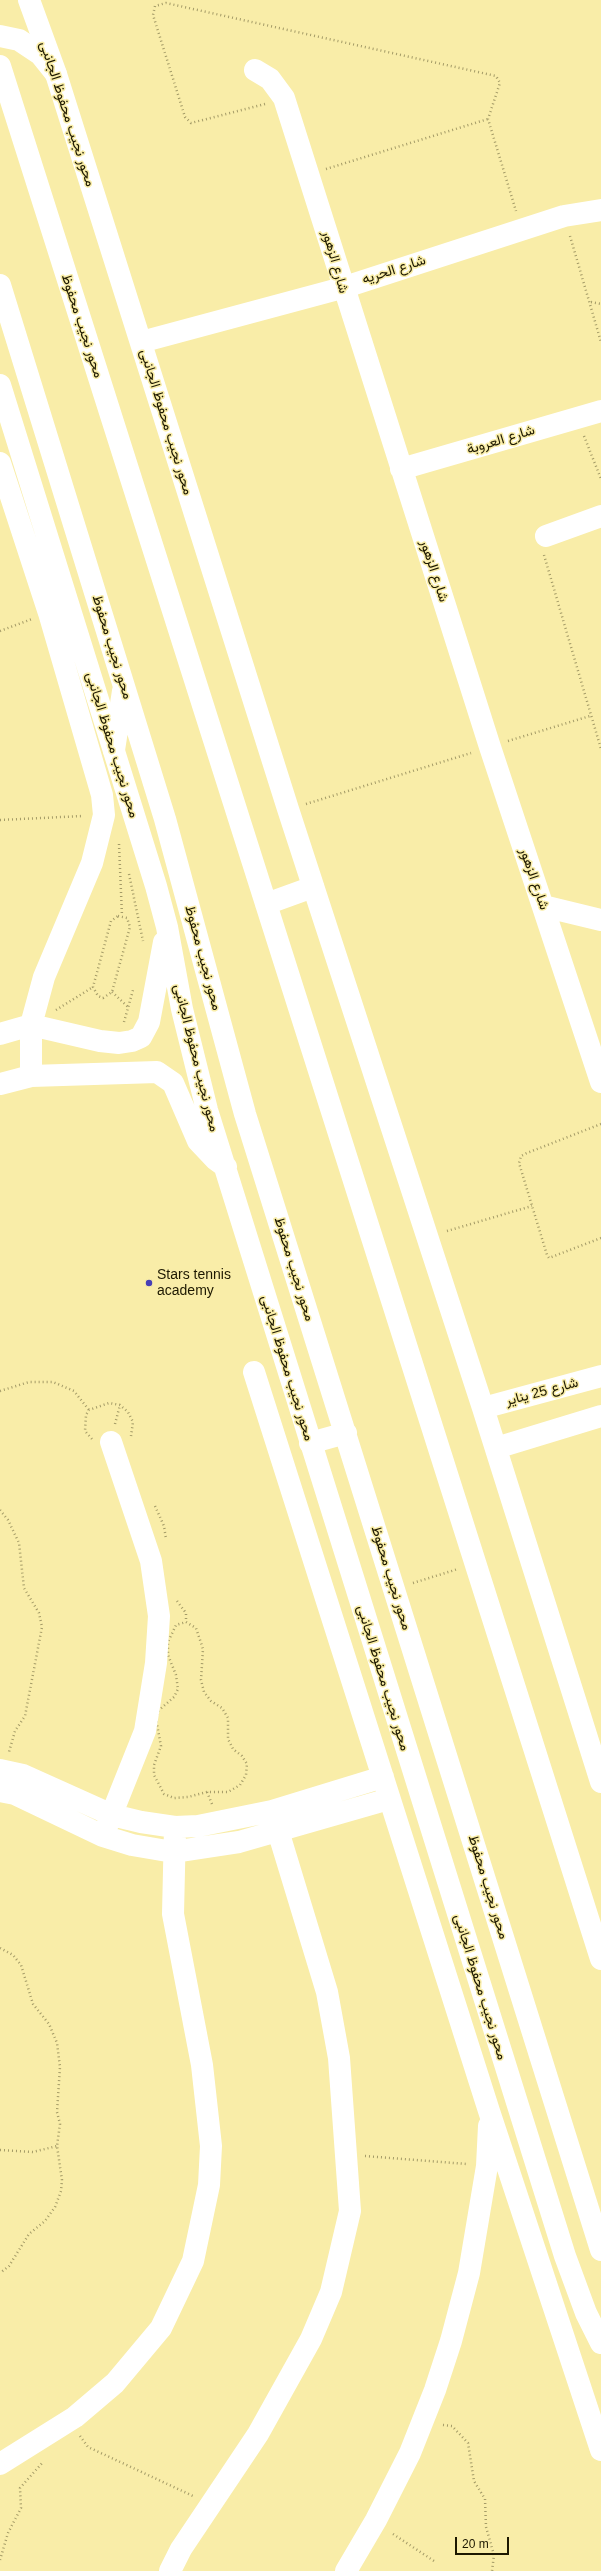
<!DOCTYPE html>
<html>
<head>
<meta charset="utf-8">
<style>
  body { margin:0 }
  #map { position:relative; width:601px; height:2571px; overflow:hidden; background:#f9eda8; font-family:Helvetica,sans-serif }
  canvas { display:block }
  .scale { position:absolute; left:455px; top:2537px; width:54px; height:18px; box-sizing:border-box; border:2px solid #1d1800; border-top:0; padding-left:5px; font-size:12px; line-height:14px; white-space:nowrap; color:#1d1800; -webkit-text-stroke:3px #f9eda8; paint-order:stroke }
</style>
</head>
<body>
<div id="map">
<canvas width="601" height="2571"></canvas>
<div class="scale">20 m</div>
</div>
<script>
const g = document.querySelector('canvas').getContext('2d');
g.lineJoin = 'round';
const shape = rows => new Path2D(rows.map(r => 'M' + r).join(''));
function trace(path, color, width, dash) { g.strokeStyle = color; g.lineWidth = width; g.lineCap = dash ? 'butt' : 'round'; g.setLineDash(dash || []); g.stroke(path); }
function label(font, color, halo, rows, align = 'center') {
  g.font = font + ' Helvetica,Vazirmatn,sans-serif'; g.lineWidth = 3; g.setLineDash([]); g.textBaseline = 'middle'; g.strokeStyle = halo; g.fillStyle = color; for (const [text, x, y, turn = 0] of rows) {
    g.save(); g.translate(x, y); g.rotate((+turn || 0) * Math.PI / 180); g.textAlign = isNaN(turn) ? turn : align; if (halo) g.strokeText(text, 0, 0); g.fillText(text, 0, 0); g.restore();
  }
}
const path = shape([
  [265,104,191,123,185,117,153,15,155,6,166,3,496,76,500,83,488,119,516,211],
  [326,169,488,119],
  [570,236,601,342],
  [591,302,601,304],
  [584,436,601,479],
  [544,555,601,749],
  [0,631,32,619],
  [508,741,590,716],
  [306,804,471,753],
  [0,820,83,816],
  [119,844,122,916],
  [129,874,143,941],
  [118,916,127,918,130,927,112,992,103,998,98,996,93,987,111,921,118,916],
  [112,992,128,1007],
  [56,1010,93,987],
  [124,1022,133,990],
  [601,1124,527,1153,521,1156,519,1163,547,1255,549,1258,601,1238],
  [447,1231,532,1206],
  [0,1391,29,1382,53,1382,74,1391,89,1410],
  [115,1424,120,1405],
  [92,1439,85,1431,86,1415,89,1410,109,1403,120,1405,128,1412,133,1422,131,1436],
  [155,1506,164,1526,166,1539],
  [0,1510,8,1520,19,1543,24,1588,39,1613,42,1627,25,1716,15,1731,9,1752],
  [413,1583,458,1569],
  [177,1601,186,1613,186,1622],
  [186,1622,196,1628,203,1649,201,1680,204,1692,211,1701,222,1708,228,1718,228,1739,233,1749,242,1756,247,1764,246,1775,240,1785,228,1792,207,1792,188,1797,174,1798,164,1794,154,1775,154,1765,161,1746,156,1719,158,1711,174,1697,178,1689,176,1675,168,1655,168,1642,176,1625,186,1622],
  [207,1792,212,1804],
  [0,1948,13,1955,21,1965,33,2004,49,2024,57,2043,60,2067,57,2112,60,2124,57,2146,62,2180,61,2191,55,2207,45,2221,29,2234,9,2266,0,2273],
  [0,2150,33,2152,57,2146],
  [365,2156,467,2164],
  [443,2425,452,2426,468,2443,474,2481,485,2499,486,2527,494,2555,492,2571],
  [80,2436,88,2447,193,2496],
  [393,2534,434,2561],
  [0,2560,8,2533,21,2508,20,2488,43,2462]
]);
const minor = shape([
  [29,0,56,74,288,809,483,1408,601,1782],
  [255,70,270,79,284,98,490,747,601,1082],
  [141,342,342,288,564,216,601,210],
  [0,385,156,886,167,927,182,1009,207,1110,565,2256,586,2313,601,2343],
  [0,463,49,613,102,795,104,815,92,863,44,977,31,1025,31,1076],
  [401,469,601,411],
  [546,536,601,516],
  [543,906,601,920],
  [0,1034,31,1025,100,1041,119,1043,132,1041,141,1037,149,1022,164,942],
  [0,1084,31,1076,157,1072,173,1083,198,1141,215,1159,226,1167],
  [254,1372,489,2111,601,2450],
  [483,1408,601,1376],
  [496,1448,601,1416],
  [0,1770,23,1775,112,1815,141,1822,175,1827,198,1826,272,1811,383,1777],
  [0,1791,15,1794,103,1836,132,1845,173,1852,239,1842,389,1799],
  [103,1836,145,1731,156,1663,159,1616,151,1561,111,1442],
  [0,2464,75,2417,115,2383,161,2328,193,2261,209,2185,211,2146,202,2065,173,1914,175,1827],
  [170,2571,181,2549,258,2434,311,2339,331,2292,350,2211,339,2058,327,1992,272,1811],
  [346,2571,376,2520,410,2453,435,2390,451,2341,469,2273,487,2166,489,2126]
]);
const major = shape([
  [0,36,19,40,40,54,56,74],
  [0,66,601,1959],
  [0,285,165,819,245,1114,601,2250],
  [114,750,123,691],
  [266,904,313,887],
  [310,1443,346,1433]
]);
const markers = [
  [149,1283,4,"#473fb5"]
];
const streetNames = [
  ["محور نجيب محفوظ الجانبى",67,114,72],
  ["شارع الزهور",335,262,74],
  ["شارع الحريه",394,270,-18],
  ["محور نجيب محفوظ",82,326,72],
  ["محور نجيب محفوظ الجانبى",166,422,73],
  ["شارع العروبة",501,440,-17],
  ["شارع الزهور",434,571,72],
  ["محور نجيب محفوظ",112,647,73],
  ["محور نجيب محفوظ الجانبى",112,745,73],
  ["شارع الزهور",534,879,71],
  ["محور نجيب محفوظ",203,958,75],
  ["محور نجيب محفوظ الجانبى",196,1058,76],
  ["محور نجيب محفوظ",294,1269,73],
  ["محور نجيب محفوظ الجانبى",287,1368,73],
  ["شارع 25 يناير",542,1392,-15],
  ["محور نجيب محفوظ",391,1578,73],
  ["محور نجيب محفوظ الجانبى",383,1678,73],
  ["محور نجيب محفوظ",488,1887,73],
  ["محور نجيب محفوظ الجانبى",480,1987,73]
];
const poiNames = [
  ["Stars tennis",157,1275],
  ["academy",157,1291]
];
trace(path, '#a49b67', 2.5, [1, 3]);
trace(minor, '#fff', 22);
trace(major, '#fff', 22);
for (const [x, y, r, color] of markers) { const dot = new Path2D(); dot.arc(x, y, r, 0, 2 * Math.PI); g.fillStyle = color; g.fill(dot); trace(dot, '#f9eda8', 1.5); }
label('14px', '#1d1800', '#f9eda8', streetNames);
label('14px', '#1d1800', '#f9eda8', poiNames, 'left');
</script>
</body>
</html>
